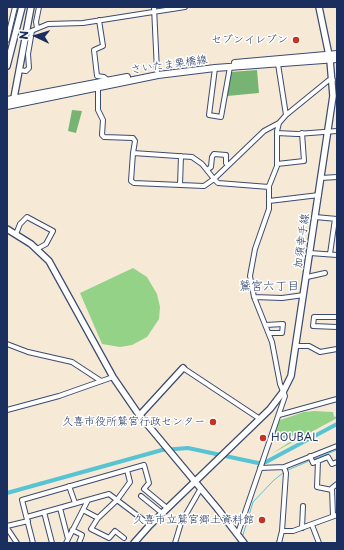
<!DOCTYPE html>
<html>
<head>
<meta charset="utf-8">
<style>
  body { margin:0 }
  #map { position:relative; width:344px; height:550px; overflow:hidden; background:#f6ead7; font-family:"Playpen Sans",sans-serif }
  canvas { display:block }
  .frame { position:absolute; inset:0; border:8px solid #1b2f5e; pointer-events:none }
  .north { position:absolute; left:16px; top:16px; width:40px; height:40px; -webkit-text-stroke:3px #fff; paint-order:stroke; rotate:274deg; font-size:11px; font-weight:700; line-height:16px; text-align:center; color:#1b2f5e }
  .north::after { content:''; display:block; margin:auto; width:14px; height:18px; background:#1b2f5e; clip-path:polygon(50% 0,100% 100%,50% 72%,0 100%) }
</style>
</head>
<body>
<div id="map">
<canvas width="344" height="550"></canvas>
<div class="frame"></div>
<div class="north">N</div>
</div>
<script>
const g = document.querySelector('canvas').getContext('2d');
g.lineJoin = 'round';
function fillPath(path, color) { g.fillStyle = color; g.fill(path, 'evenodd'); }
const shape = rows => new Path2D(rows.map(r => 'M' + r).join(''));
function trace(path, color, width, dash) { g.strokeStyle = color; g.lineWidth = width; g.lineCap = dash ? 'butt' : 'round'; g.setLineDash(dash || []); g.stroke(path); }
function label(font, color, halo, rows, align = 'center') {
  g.font = font + ' "Playpen Sans","Klee One",sans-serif'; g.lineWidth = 3; g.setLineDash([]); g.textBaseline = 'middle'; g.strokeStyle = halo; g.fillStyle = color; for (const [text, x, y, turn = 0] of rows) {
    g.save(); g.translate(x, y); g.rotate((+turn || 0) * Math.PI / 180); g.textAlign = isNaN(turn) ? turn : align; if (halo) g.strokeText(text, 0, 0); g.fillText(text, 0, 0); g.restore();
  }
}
const green = shape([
  [133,268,147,277,157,294,160,307,159,319,147,337,132,345,120,347,102,344,80,293],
  [314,411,333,412,334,417,337,416,337,418,271,454,296,438,288,433,286,439,274,435,280,420,304,412]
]);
const forest = shape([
  [257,70,259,93,227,96,231,72],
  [72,110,82,111,76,133,68,131]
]);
const stream = shape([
  [314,459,337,450],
  [288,470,309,461],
  [243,535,253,502,274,480,283,473]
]);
const canal = shape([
  [7,493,162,450,188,448,258,463,266,462,337,424]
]);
const streetTunnel = shape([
  [11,40,27,33]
]);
const street = shape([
  [154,7,157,71],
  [99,20,103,46,94,50,97,76,104,77,109,81],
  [37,28,36,22,39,7],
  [29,32,48,24,83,23,185,7],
  [7,40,15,7],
  [278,64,286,115],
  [215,68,209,115,221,117,230,67],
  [19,70,26,71,29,68,28,54,32,31],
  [98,87,98,110,103,120,102,135,104,137,133,138,135,141,133,153,192,157,202,164,214,179,204,186,134,183,131,181,133,153],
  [277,133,297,134,337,131],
  [277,164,304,161,302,133],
  [207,170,211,167,212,157,214,154,226,155,226,163,228,165],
  [321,178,337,177],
  [180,185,181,156],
  [269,187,218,183,214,179,264,131,279,123],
  [269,201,319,195],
  [315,217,337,219],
  [16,234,20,224,27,217,53,231,46,244,37,249],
  [310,253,337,255],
  [330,254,335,219],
  [307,277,325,273],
  [254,297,282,298,304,295],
  [337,317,314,317,313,326,337,327],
  [266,325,283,324,282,333,269,333],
  [7,344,28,352,72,362,101,381],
  [297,346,309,346,320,352,337,349],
  [183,368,260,419],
  [7,410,59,396,113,377],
  [279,415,337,399],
  [310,456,313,463,328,457,332,464,337,462],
  [318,461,317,487,332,490],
  [284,467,337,446],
  [260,468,284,467,286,473,282,531,279,543],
  [69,486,75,503],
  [141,496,162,513],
  [60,508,68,539],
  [83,510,98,518,117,500,130,482,127,470],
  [44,512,52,543],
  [333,516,332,488,337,484],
  [27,517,109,494,150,525],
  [98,518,91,529,109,538,115,531,124,538],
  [312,525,319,543],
  [7,526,28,521],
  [7,528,17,543],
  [302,528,303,506],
  [72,530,82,535,79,543],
  [282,531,293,531,337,515],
  [238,533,285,396,280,384,272,342,254,297,250,276,255,249,269,209,269,186,277,166,277,131,279,123,286,115,329,80,333,80],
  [33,543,22,500,144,465,149,483,144,489,167,508],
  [66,543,88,500],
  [175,543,181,523,201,488]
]);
const secondary = shape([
  [7,66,22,7],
  [13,103,31,7],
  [7,229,31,244,49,261,113,377,137,412,217,508,244,543],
  [139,416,183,368],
  [134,543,150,525,270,409,283,392,291,376,333,96,330,60,319,7]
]);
const primary = shape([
  [235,63,337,54],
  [7,100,127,77],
  [7,106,158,75,215,68,337,59]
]);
const markers = [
  [296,40,4,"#c8321e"],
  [213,422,4,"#c8321e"],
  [263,438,4,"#c8321e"],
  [262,520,4,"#c8321e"]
];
const poiNames = [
  ["セブンイレブン",288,40],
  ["久喜市役所鷲宮行政センター",205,422],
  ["HOUBAL",271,438,"left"],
  ["久喜市立鷲宮郷土資料館",254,520]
];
const streetNames = [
  ["さいたま栗橋線",169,65,-8],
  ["加須幸手線",302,241,-82]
];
const neighbourhoodNames = [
  ["鷲宮六丁目",269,287]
];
fillPath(green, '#94d288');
fillPath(forest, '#77b474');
trace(stream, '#58c3d3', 1);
trace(canal, '#58c3d3', 4);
trace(streetTunnel, '#cac5bf', 4, [4, 2]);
trace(street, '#3c4b70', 6);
trace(secondary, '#3c4b70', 8);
trace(primary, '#3c4b70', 8);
trace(street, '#fff', 4);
trace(secondary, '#fff', 5.5);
trace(primary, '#fff', 6);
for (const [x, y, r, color] of markers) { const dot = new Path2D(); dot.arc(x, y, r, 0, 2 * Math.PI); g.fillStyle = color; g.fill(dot); trace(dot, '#fff', 1.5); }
label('11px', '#1b2f5e', '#fff', poiNames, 'right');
label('11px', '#1b2f5e', '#fff', streetNames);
label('12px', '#1b2f5e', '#fff', neighbourhoodNames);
</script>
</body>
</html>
